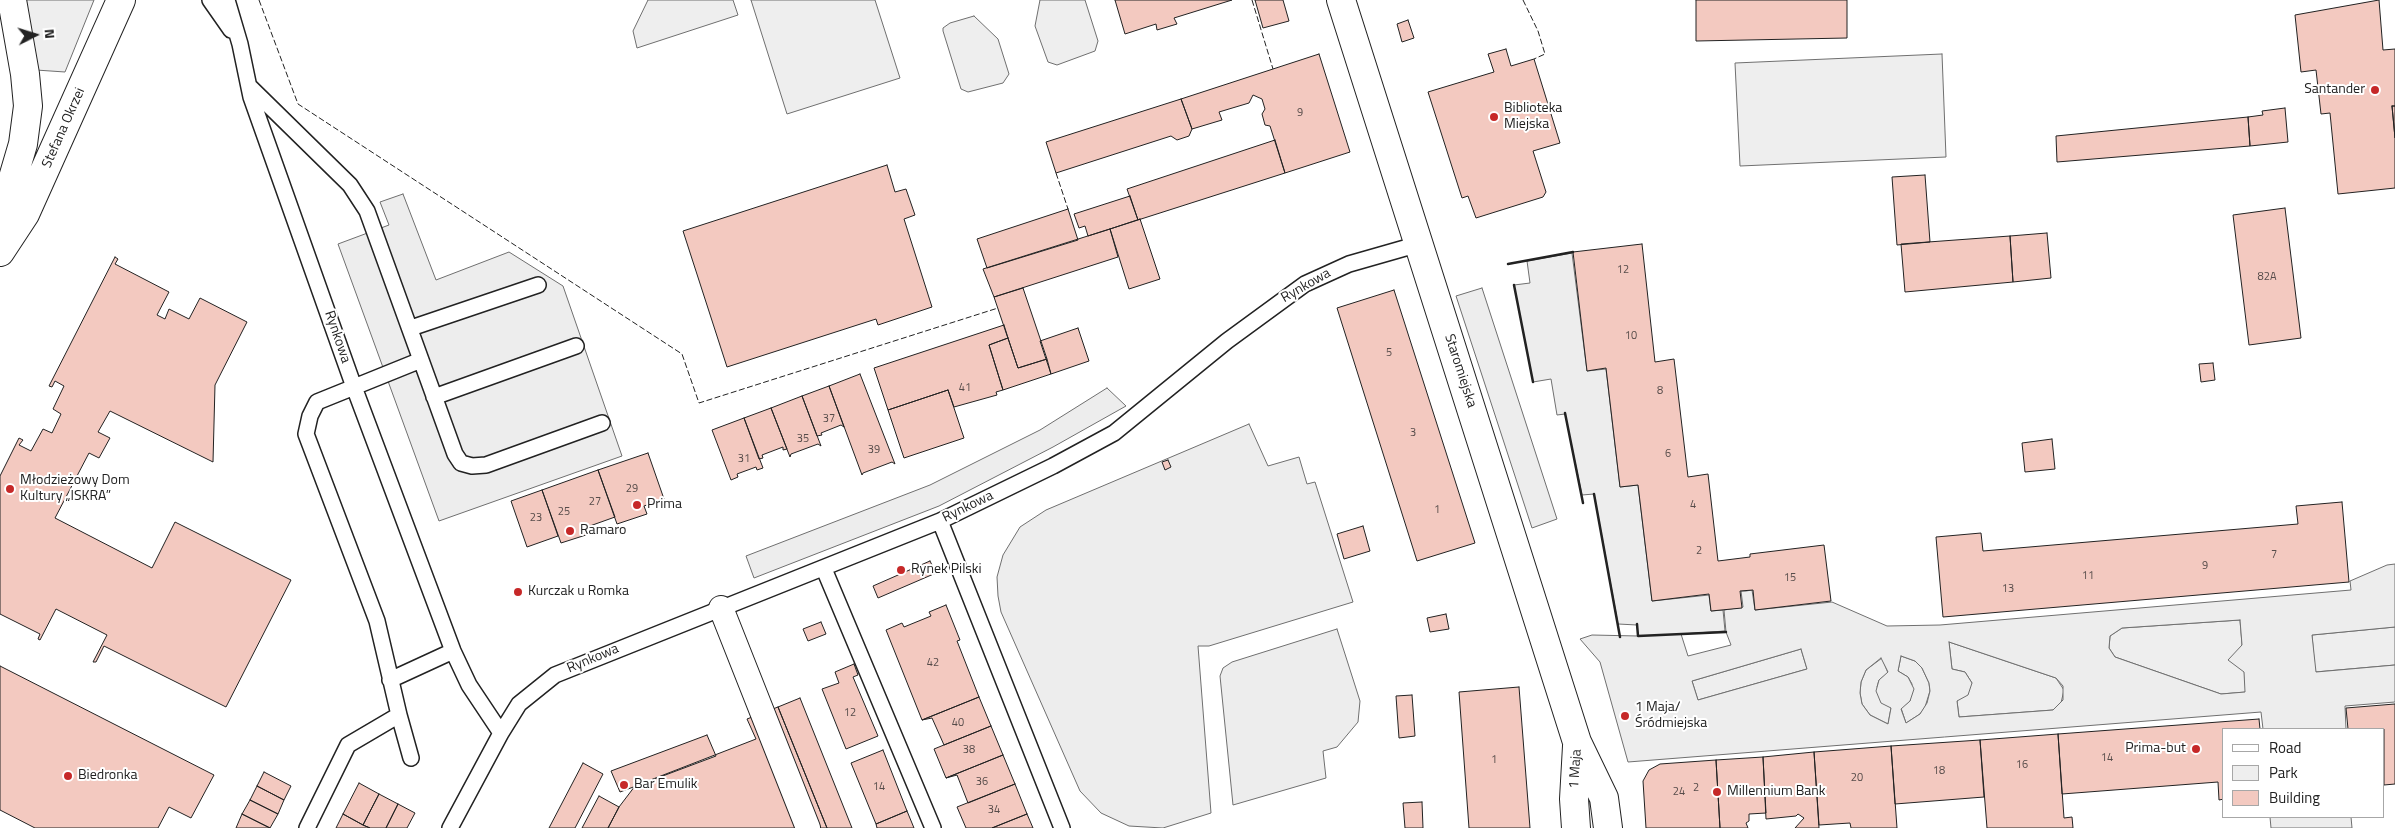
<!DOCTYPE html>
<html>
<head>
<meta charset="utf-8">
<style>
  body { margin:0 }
  #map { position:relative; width:2395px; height:828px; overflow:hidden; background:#fff; font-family:"Titillium Web",sans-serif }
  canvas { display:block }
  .legend { position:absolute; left:2222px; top:728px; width:162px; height:90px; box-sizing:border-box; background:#fff; border:1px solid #a7a7a7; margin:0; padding:6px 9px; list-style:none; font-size:15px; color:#222 }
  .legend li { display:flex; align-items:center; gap:10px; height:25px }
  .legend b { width:25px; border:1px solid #a7a7a7 }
  .north { position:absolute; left:10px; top:10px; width:50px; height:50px; -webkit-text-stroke:4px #fff; paint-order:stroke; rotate:85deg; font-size:14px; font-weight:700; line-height:20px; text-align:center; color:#222 }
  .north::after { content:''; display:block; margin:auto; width:18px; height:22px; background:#222; clip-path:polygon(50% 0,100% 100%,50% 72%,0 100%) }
</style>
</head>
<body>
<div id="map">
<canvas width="2395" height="828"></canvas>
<ul class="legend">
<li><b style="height:6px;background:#fff"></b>Road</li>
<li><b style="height:14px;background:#eee"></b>Park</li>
<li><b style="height:14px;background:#f3c9c0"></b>Building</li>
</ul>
<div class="north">N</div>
</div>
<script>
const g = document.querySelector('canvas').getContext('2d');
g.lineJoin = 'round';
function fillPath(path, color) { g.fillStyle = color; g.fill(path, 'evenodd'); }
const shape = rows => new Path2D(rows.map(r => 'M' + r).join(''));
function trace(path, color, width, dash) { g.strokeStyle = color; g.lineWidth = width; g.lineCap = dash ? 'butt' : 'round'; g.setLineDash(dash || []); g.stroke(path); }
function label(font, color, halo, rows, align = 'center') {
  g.font = font + ' "Titillium Web",sans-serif'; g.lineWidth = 4; g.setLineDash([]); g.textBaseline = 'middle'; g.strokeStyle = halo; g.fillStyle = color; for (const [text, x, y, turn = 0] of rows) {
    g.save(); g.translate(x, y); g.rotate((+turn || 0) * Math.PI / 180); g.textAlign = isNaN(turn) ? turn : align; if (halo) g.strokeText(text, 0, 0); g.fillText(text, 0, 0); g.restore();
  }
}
const green = shape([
  [24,0,94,0,65,72,36,70,32,35,24,0],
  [648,0,733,0,738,15,637,48,633,31,648,0],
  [751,0,875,0,900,78,787,114,751,0],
  [1040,0,1085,0,1098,41,1095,51,1057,65,1048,62,1035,26,1040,0],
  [974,16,998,39,1009,74,1003,83,968,92,961,89,943,31,943,28,950,23,974,16],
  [1942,54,1946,157,1740,166,1735,63,1942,54],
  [2240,620,2246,692,2221,694,2115,657,2109,648,2110,636,2122,628,2240,620],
  [2395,627,2395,665,2315,672,2312,635,2395,627],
  [1949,642,2056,678,2064,690,2061,703,2053,710,1959,717,1957,701,1972,683,1965,672,1952,669,1949,642],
  [1801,649,1807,669,1698,700,1692,681,1801,649],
  [1901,656,1915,661,1922,668,1929,683,1930,691,1925,707,1920,714,1906,723,1901,708,1910,701,1912,684,1908,677,1898,671,1901,656],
  [1882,658,1888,673,1879,680,1877,687,1891,708,1888,724,1870,715,1862,704,1860,693,1861,682,1866,670,1882,658]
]);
const parking = shape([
  [403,194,436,280,509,252,563,286,622,456,439,521,338,244,389,225,380,202,403,194],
  [1572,253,1587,371,1606,369,1620,487,1638,485,1652,601,1709,595,1711,611,1723,610,1725,631,1681,634,1688,656,1731,645,1726,632,1724,610,1743,607,1741,591,1746,591,1752,590,1755,610,1832,602,1887,626,1940,625,2351,590,2350,581,2387,565,2395,564,2395,627,2312,635,2316,672,2395,665,2395,702,2345,706,2346,729,2263,729,2261,712,1628,762,1600,662,1580,639,1592,635,1638,636,1637,625,1618,624,1594,494,1582,495,1565,414,1557,415,1551,379,1533,382,1514,285,1530,283,1527,261,1572,253],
  [2240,620,2242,645,2228,660,2244,672,2245,692,2221,694,2115,657,2109,648,2110,636,2122,628,2240,620],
  [1949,642,2056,678,2063,686,2063,700,2053,710,1959,717,1957,701,1968,695,1972,683,1965,672,1952,669,1949,642],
  [1801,649,1807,669,1698,700,1692,681,1801,649],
  [1901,656,1915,661,1922,668,1929,683,1930,691,1927,703,1920,714,1906,723,1901,709,1910,701,1914,689,1908,677,1898,671,1901,656],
  [1881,658,1888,672,1879,680,1876,691,1881,703,1891,708,1888,724,1870,715,1862,704,1860,693,1861,682,1866,670,1881,658],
  [1482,288,1557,519,1532,528,1456,296,1482,288],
  [1107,388,1126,406,1053,447,939,506,754,578,746,556,930,485,1040,430,1107,388],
  [1249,424,1268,466,1299,457,1307,484,1315,482,1353,602,1209,646,1198,646,1211,813,1163,828,1129,826,1101,813,1080,791,1001,612,998,596,997,577,1003,555,1020,527,1046,510,1249,424],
  [1337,629,1360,701,1358,722,1337,747,1323,751,1326,778,1233,805,1220,676,1223,668,1232,662,1337,629],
  [2270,817,2351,817,2352,828,2271,828,2270,817]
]);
const building = shape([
  [1115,0,1232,0,1174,18,1177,24,1157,30,1156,24,1125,34,1115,0],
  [1255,0,1283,0,1289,21,1263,28,1255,0],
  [1696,0,1847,0,1847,38,1696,41,1696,0],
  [2379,0,2383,50,2395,49,2395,106,2392,106,2395,138,2395,188,2338,194,2330,113,2321,114,2316,70,2301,72,2295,15,2379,0],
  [1408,20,1414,38,1402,42,1397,24,1408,20],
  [1506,49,1511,66,1534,59,1560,143,1533,151,1546,192,1543,197,1476,218,1468,196,1462,198,1428,92,1494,72,1488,54,1506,49],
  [1319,54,1350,152,1285,173,1270,126,1265,125,1262,114,1265,109,1262,99,1253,95,1249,103,1219,112,1222,120,1192,129,1181,99,1319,54],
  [1181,99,1192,129,1189,136,1177,140,1171,136,1056,173,1046,142,1181,99],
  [2392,106,2395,106,2395,138,2394,127,2392,106],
  [2285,108,2288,142,2250,146,2248,117,2263,115,2262,111,2285,108],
  [2248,117,2250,146,2057,162,2056,136,2248,117],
  [1275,140,1285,173,1138,220,1127,189,1275,140],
  [887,165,895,192,906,189,915,215,904,219,932,307,878,325,876,319,727,367,683,231,887,165],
  [1925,175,1930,242,1897,245,1892,177,1925,175],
  [1130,196,1138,220,1088,236,1085,226,1079,228,1074,214,1130,196],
  [2285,208,2301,338,2249,345,2233,215,2285,208],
  [1068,209,1078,240,987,268,977,239,1068,209],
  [1140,219,1160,279,1129,289,1110,229,1140,219],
  [1110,229,1118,257,994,297,983,269,1110,229],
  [2047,233,2051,278,2013,282,2010,236,2047,233],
  [2010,236,2013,282,1905,292,1901,244,2010,236],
  [1642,244,1655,362,1674,359,1688,477,1708,474,1718,561,1750,557,1750,554,1824,545,1831,601,1755,610,1753,590,1740,591,1742,608,1711,611,1709,594,1652,601,1638,485,1620,487,1606,368,1587,371,1573,252,1642,244],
  [115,257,118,259,115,264,169,292,157,315,165,319,169,309,189,319,200,298,247,322,215,385,213,462,110,411,98,432,110,438,99,458,89,453,55,518,152,568,175,522,291,580,226,707,104,646,96,662,93,662,107,635,56,609,40,640,38,639,40,634,0,614,0,476,19,438,23,440,19,445,31,451,43,429,52,433,61,414,53,409,64,386,55,381,52,387,49,386,115,257],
  [1023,288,1047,359,1018,368,994,297,1023,288],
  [1394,290,1475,543,1417,561,1337,308,1394,290],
  [1004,325,1008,338,989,345,1003,390,996,392,997,395,954,407,948,390,888,410,874,368,1004,325],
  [1078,328,1089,361,1051,374,1040,341,1078,328],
  [1008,338,1018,368,1047,359,1051,374,1003,390,989,345,1008,338],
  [2213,363,2215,380,2201,382,2199,364,2213,363],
  [860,374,895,464,892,462,863,473,862,475,829,386,860,374],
  [829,386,844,427,841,425,821,433,822,435,817,436,802,396,829,386],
  [948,390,964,438,904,458,888,410,948,390],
  [802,396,821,446,818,444,791,454,790,457,771,408,802,396],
  [771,408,787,449,783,450,783,447,762,455,763,458,759,459,744,418,771,408],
  [744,418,763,468,757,470,756,467,737,474,738,477,731,480,712,430,744,418],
  [2052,439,2055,469,2025,472,2022,443,2052,439],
  [648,453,664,499,644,506,647,514,617,524,598,470,648,453],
  [1168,460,1171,467,1165,470,1162,462,1168,460],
  [598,470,615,517,587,527,589,534,561,543,542,490,598,470],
  [542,490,558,536,527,547,511,501,542,490],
  [2342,502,2349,582,1943,617,1936,537,1981,533,1983,551,2298,524,2296,506,2342,502],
  [1363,526,1370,551,1344,559,1337,534,1363,526],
  [930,561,936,573,878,598,873,586,930,561],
  [946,605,960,640,957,641,979,697,922,720,886,630,902,623,904,627,931,616,929,612,946,605],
  [1446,614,1449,629,1430,632,1427,618,1446,614],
  [821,622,826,634,808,641,803,629,821,622],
  [854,664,858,675,853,677,878,736,846,749,822,689,839,683,835,672,854,664],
  [0,666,214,775,191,818,169,807,158,828,35,828,0,810,0,666],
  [1519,687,1530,828,1469,828,1459,692,1519,687],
  [1412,695,1415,736,1399,738,1396,696,1412,695],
  [979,697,991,726,944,745,932,718,922,720,979,697],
  [800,698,852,828,827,828,778,707,800,698],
  [2395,704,2395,784,2384,785,2384,729,2348,729,2346,708,2395,704],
  [778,707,827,828,608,828,619,807,635,786,756,739,747,719,778,707],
  [2259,719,2260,729,2224,729,2224,799,2219,800,2218,782,2062,794,2058,734,2259,719],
  [991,726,1003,755,946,778,934,749,991,726],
  [2058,734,2064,818,2072,817,2073,828,1987,828,1980,740,2058,734],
  [707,735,716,756,620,792,611,771,707,735],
  [1980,740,1984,797,1895,804,1891,746,1980,740],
  [1891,746,1897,828,1851,828,1850,823,1819,825,1814,752,1891,746],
  [883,750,907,811,876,824,851,763,883,750],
  [1814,752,1819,828,1795,828,1804,818,1798,814,1796,816,1766,819,1763,757,1814,752],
  [1003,755,1015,784,968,803,957,775,946,778,1003,755],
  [1763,757,1766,813,1749,814,1749,821,1746,823,1748,828,1720,828,1716,760,1763,757],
  [1716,760,1720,828,1646,828,1643,781,1649,770,1660,764,1716,760],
  [583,763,603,774,575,828,549,828,583,763],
  [264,772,291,786,284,800,257,786,264,772],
  [359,783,379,794,363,825,343,814,359,783],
  [1015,784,1027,814,992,828,966,828,957,807,1015,784],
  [257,786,284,800,278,814,250,800,257,786],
  [379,794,398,804,386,828,370,828,363,825,379,794],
  [599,796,619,807,608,828,582,828,599,796],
  [250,800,278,814,270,828,242,814,250,800],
  [1422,802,1423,828,1405,828,1403,803,1422,802],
  [398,804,415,813,407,828,386,828,398,804],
  [907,811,914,828,877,828,876,824,907,811],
  [242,814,270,828,236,828,242,814],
  [343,814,363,825,370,828,336,828,343,814],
  [1027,814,1033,828,992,828,1027,814]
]);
const service = shape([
  [210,0,231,30],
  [227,0,240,44,251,97,354,387,453,651,469,685,501,733],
  [250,87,350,185,367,211,421,360],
  [411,328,538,285],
  [434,397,576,346],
  [940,521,1062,828],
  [824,569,933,828],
  [390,680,453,651],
  [399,715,411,758],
  [307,828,348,745,399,715,377,621,306,434,310,416,317,402,421,360,455,454,461,463,472,466,486,465,602,423],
  [450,828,501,733,519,704,555,675,940,521,1053,466,1114,433,1227,341,1305,284,1349,264,1419,244]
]);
const pedestrian = shape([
  [721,608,808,828]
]);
const minor = shape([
  [1341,0,1577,742,1604,798,1608,828],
  [1576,828,1574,799,1577,746]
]);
const tertiary = shape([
  [0,222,23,144,28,106,25,74,12,0],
  [0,252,25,214,121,0]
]);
const fence = shape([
  [259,0,298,104,682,354,699,403,998,308],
  [1252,0,1273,69],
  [1523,0,1538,31,1545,54,1534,59],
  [1056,173,1068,209]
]);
const wall = shape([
  [1508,264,1573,252],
  [1514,285,1533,382],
  [1565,413,1583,503],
  [1594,494,1620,637],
  [1637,624,1638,636,1726,632]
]);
const markers = [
  [2375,90,5,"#c62828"],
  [1494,117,5,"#c62828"],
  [10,489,5,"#c62828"],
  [637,505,5,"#c62828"],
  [570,531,5,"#c62828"],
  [901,570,5,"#c62828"],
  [518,592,5,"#c62828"],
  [1625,716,5,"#c62828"],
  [2196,749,5,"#c62828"],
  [68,776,5,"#c62828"],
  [624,785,5,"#c62828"],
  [1717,792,5,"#c62828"]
];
const numberNames = [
  ["9",1300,113],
  ["12",1623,270],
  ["82A",2267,277],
  ["10",1631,336],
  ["5",1389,353],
  ["41",965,388],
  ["8",1660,391],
  ["37",829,419],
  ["3",1413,433],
  ["35",803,439],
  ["39",874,450],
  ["6",1668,454],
  ["31",744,459],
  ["29",632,489],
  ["27",595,502],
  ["4",1693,505],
  ["1",1437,510],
  ["25",564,512],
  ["23",536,518],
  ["2",1699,551],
  ["7",2274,555],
  ["9",2205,566],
  ["11",2088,576],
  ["15",1790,578],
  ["13",2008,589],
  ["42",933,663],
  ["12",850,713],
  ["40",958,723],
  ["38",969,750],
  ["14",2107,758],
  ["1",1494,760],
  ["16",2022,765],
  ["18",1939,771],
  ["20",1857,778],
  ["36",982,782],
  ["14",879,787],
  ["2",1696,788],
  ["24",1679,792],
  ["34",994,810]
];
const poiNames = [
  ["Santander",2365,90,"right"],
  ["Biblioteka",1504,109],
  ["Miejska",1504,125],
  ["Młodzieżowy Dom",20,481],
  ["Kultury „ISKRA”",20,497],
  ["Prima",647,505],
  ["Ramaro",580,531],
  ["Rynek Pilski",911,570],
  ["Kurczak u Romka",528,592],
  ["1 Maja/",1635,708],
  ["Śródmiejska",1635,724],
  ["Prima-but",2186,749,"right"],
  ["Biedronka",78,776],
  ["Bar Emulik",634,785],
  ["Millennium Bank",1727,792]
];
const streetNames = [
  ["Stefana Okrzei",64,128,-66],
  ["Rynkowa",1306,286,-30],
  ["Rynkowa",337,337,71],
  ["Staromiejska",1460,371,72],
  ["Rynkowa",968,507,-26],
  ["Rynkowa",593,659,-23],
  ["1 Maja",1576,769,-86]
];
fillPath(green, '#eee');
trace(green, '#6f6f6f', 1);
fillPath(parking, '#ededed');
trace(parking, '#6f6f6f', 1);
fillPath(building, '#f3c9c0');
trace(building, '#222', 1);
trace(service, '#222', 18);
trace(pedestrian, '#222', 26);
trace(minor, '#222', 30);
trace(tertiary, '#222', 30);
trace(service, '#fff', 15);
trace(pedestrian, '#fff', 24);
trace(minor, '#fff', 28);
trace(tertiary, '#fff', 28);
trace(fence, '#222', 1, [6, 2.5]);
trace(wall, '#222', 2.5);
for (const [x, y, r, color] of markers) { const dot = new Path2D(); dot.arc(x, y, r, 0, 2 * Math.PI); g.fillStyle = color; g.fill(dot); trace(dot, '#fff', 2); }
label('11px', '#564c4a', null, numberNames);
label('14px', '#222', '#fff', poiNames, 'left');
label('14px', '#222', '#fff', streetNames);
</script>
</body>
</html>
